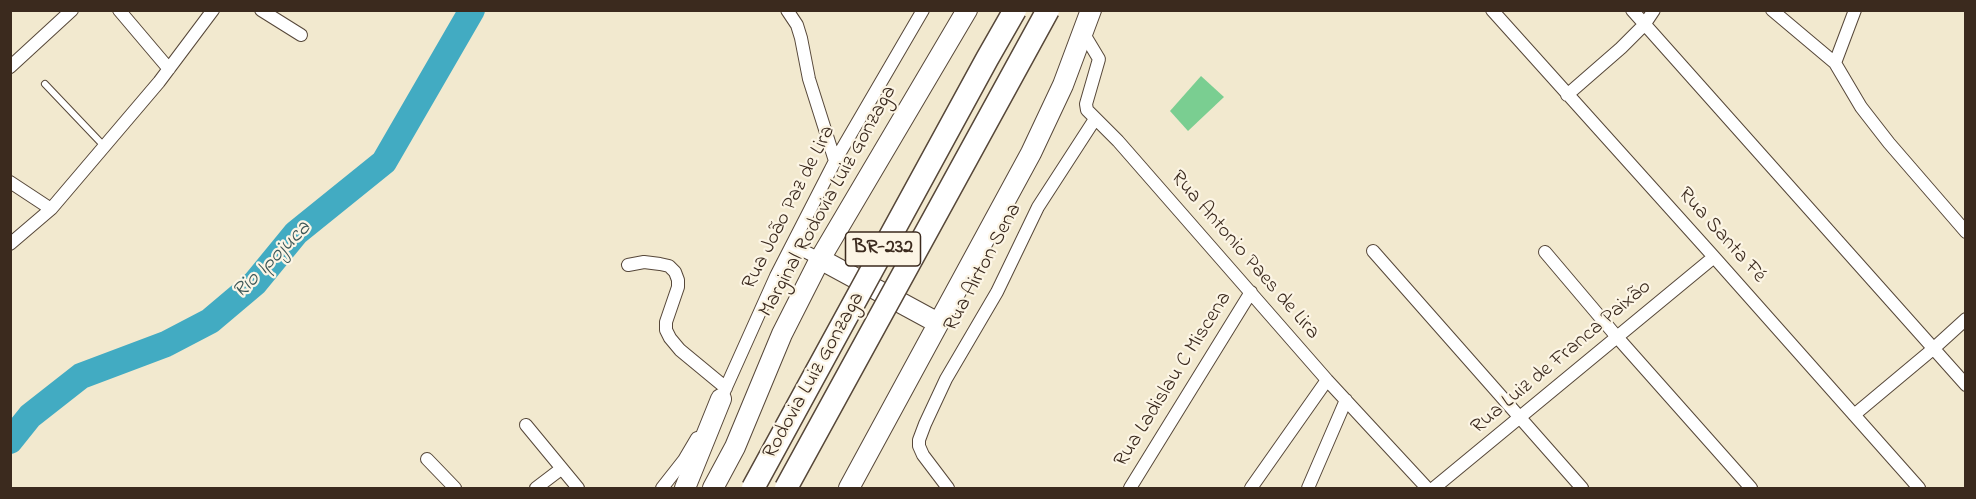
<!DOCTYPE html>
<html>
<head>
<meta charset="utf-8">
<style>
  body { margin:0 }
  #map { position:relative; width:1976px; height:499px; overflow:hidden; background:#f2e9cf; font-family:"Indie Flower",sans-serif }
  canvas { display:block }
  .frame { position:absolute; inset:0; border:12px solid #3b2a1e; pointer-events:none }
</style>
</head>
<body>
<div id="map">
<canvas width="1976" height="499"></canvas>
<div class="frame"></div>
</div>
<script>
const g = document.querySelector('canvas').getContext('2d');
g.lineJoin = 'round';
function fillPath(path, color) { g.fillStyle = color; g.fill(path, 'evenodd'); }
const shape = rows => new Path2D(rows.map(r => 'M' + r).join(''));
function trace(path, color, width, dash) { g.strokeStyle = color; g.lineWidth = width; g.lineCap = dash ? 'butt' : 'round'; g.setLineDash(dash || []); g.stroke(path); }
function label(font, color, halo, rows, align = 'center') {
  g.font = font + ' "Indie Flower",sans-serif'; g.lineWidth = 4.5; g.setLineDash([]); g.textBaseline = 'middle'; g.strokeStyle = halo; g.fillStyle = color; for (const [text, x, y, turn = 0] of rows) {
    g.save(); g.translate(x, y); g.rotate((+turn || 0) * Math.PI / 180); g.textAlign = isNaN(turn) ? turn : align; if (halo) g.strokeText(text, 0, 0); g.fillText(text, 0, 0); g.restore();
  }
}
const green = shape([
  [1201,76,1224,97,1188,131,1170,111]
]);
const river = shape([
  [10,441,30,416,81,376,166,344,210,321,255,283,296,233,384,162,472,10]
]);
const lane = shape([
  [45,84,104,146]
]);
const street = shape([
  [119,10,169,69],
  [261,10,301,35],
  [787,10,797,25,801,38,809,79,835,161],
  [1492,10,1714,257,1919,488],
  [1632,10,1966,385],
  [1772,10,1835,63,1861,107,1889,143,1966,232],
  [1084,34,1099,59,1086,104,1087,110,1118,141,1327,380,1427,488],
  [1835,63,1855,10],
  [10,67,72,10],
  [1567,95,1621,48,1644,25,1654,10],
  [10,182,51,209],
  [10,244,51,209,159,82,213,10],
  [792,245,820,259],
  [1373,251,1582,488],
  [1545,252,1617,337,1751,488],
  [628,265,644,262,660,264,669,266,675,272,678,280,678,287,666,322,666,330,670,338,680,350,726,388],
  [719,403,776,276,835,161,923,10],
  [1854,415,1933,349,1966,319],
  [526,425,578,488],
  [427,459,455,488],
  [536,488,561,469],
  [662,488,684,460,697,438],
  [948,488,923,455,919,446,919,440,925,424,946,379,997,292,1038,207,1095,119],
  [1130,488,1251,292],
  [1251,488,1327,380],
  [1308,488,1346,400],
  [1434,488,1714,257]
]);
const primary = shape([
  [820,259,938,323],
  [685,488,721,399],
  [713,488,735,447,782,334,820,259,967,10],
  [849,488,1031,153,1063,85,1091,10]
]);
const highwayBridge = shape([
  [753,488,987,59,1015,10],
  [786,488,1048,10]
]);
const shields = [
  [883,249,75]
];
const shieldNames = [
  ["BR-232",883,249]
];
const streetNames = [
  ["Marginal Rodovia Luiz Gonzaga",829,202,-61],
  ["Rua João Paz de Lira",790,208,-63],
  ["Rua Santa Fé",1721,236,48],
  ["Rua Antonio Paes de Lira",1244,256,49],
  ["Rua Airton Sena",984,268,-62],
  ["Rua Luiz de Franca Paixão",1562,358,-40],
  ["Rodovia Luiz Gonzaga",815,376,-61],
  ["Rua Ladislau C Miscena",1174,380,-58]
];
const waterNames = [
  ["Rio Ipojuca",273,261,-45]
];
fillPath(green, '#7ace91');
trace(river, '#42abc2', 26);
trace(lane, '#564739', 8);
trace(street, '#564739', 14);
trace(primary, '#564739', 22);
trace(lane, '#fff', 6);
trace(street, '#fff', 12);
trace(primary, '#fff', 20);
trace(highwayBridge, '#564739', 25, []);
trace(highwayBridge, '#fff', 22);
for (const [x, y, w] of shields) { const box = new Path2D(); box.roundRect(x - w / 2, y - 17, w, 34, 4.5); g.fillStyle = '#fcf5e5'; g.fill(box); trace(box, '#3b2a1e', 1.5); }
label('bold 20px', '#3b2a1e', null, shieldNames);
label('21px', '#3b2a1e', '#fcf5e5', streetNames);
label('italic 22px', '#3d5757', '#fcf5e5', waterNames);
</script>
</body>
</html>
